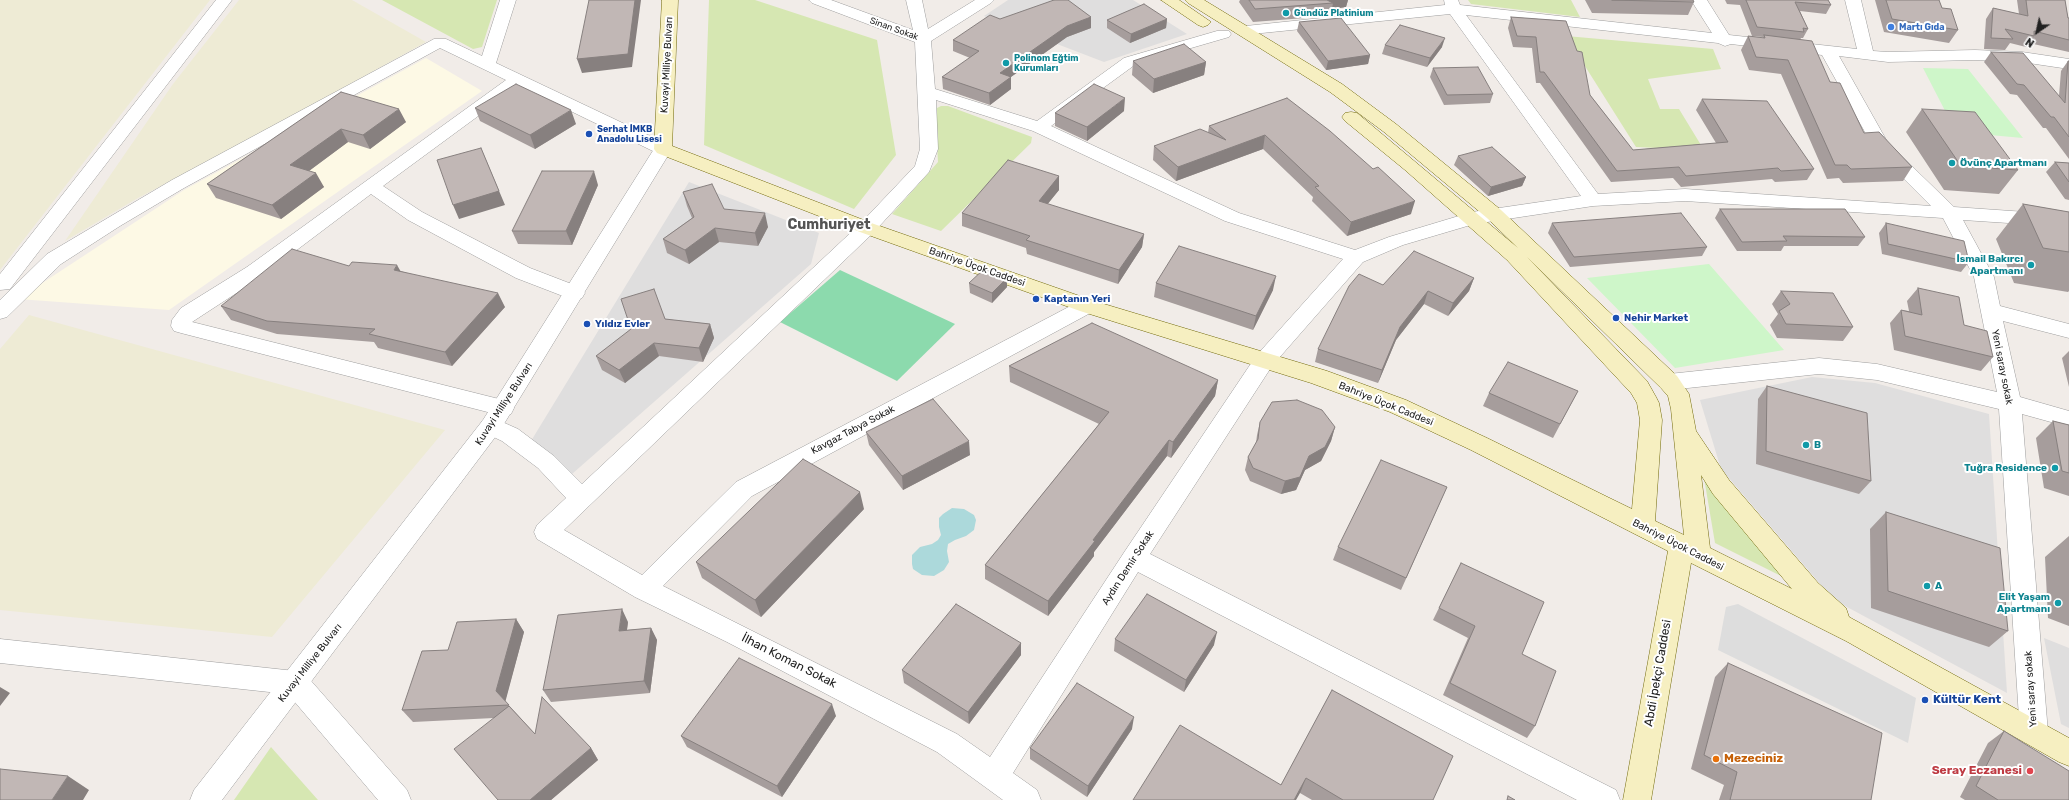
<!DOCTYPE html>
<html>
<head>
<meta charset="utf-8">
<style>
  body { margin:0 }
  #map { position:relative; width:2069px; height:800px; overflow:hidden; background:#f1ece8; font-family:Rubik,sans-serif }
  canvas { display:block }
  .north { position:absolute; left:2017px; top:12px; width:40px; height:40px; -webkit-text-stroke:3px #fff; paint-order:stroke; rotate:214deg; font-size:11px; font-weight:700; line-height:16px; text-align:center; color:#212121 }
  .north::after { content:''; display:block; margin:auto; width:14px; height:18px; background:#212121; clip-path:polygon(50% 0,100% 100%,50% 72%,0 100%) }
</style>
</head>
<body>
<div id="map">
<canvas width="2069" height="800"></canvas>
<div class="north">N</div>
</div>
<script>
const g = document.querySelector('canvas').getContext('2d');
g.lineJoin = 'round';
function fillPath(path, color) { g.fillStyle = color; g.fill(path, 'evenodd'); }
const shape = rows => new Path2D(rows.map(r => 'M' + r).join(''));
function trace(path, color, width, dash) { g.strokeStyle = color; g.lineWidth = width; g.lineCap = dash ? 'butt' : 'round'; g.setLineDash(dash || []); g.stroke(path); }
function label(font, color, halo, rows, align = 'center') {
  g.font = font + ' Rubik,sans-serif'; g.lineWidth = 4; g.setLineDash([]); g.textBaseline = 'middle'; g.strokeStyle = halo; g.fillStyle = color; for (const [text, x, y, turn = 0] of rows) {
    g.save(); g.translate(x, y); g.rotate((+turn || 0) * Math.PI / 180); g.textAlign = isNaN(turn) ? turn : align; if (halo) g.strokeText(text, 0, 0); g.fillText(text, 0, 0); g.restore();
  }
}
const residential = shape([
  [1008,0,1133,0,1187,34,1104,62,984,16],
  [689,182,819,233,811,264,572,474,531,441],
  [1812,377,1875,383,1989,414,2007,693,1834,600,1721,469,1700,400],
  [2044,638,2069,648,2069,728,2061,724]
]);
const education = shape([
  [426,58,482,91,169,310,18,299,184,190]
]);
const farmland = shape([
  [0,0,210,0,0,270],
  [239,0,352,0,426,42,249,140,138,198,65,241,173,84],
  [29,315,445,430,272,637,0,610,0,349]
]);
const grass = shape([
  [382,0,497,0,482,47,473,49],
  [709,0,755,0,877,40,896,155,854,209,704,145],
  [1468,0,1571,0,1580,17,1471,4],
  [1566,36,1713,49,1721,69,1648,79,1660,109,1679,109,1704,150,1636,147],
  [941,106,948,106,1032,137,1031,143,941,231,892,214,938,162,935,109],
  [1703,472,1793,582,1715,543],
  [271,747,318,800,234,800]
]);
const park = shape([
  [1923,68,1968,69,2023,138,1956,132],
  [1709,264,1784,350,1675,368,1587,278]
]);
const pitch = shape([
  [840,270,955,324,897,381,780,322]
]);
const parking = shape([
  [1738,604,1916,698,1908,743,1718,650,1726,607]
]);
const water = shape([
  [952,508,964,509,974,515,976,520,974,530,966,536,955,540,948,544,947,551,949,562,944,570,934,576,922,575,913,569,912,564,912,555,920,547,932,544,938,540,941,535,939,527,939,518,943,514]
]);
const minor = shape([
  [216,0,232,0,10,289,0,290,0,274,216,0],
  [500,0,516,0,496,63,669,145,672,149,669,153,663,154,657,153,519,86,383,186,422,212,530,268,582,288,585,293,582,298,575,300,568,298,516,278,408,220,371,194,261,277,192,322,503,400,511,402,514,408,511,414,503,416,181,333,174,331,171,326,172,320,181,308,247,267,506,80,440,48,184,188,120,226,61,264,7,317,0,319,0,300,47,254,172,180,434,39,446,39,482,56,500,0],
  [809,0,831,0,913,30,906,0,922,0,928,29,975,0,994,0,991,3,931,41,935,89,1037,121,1124,58,1217,31,1229,31,1231,34,1229,37,1136,64,1051,126,1239,213,1355,250,1389,237,1472,212,1581,196,1450,14,1242,35,1236,33,1234,30,1236,27,1445,5,1444,0,1458,0,1460,5,1712,33,1691,0,1707,0,1729,35,1857,49,1845,0,1861,0,1873,51,1888,52,1975,50,2022,52,2069,59,2069,69,2022,62,1975,60,1888,62,1839,56,1888,143,1954,207,2069,215,2069,227,1963,220,1994,277,2000,306,2069,324,2069,338,2003,321,2020,397,2069,411,2069,427,2022,414,2048,733,2044,742,2034,746,2024,742,2020,733,1999,409,1877,380,1819,374,1669,390,1661,388,1658,382,1661,376,1669,374,1819,358,1877,364,1997,392,1974,277,1943,218,1685,201,1593,206,1474,224,1403,245,1363,262,1272,366,1150,554,1616,790,1620,800,1577,800,1138,572,1013,773,1037,790,1041,800,1003,800,937,752,727,642,635,597,537,539,534,532,537,525,566,498,538,468,502,441,483,432,480,426,483,420,491,417,518,429,554,456,582,484,860,224,915,166,920,149,915,42,812,3,809,0],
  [1466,15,1718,43,1725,46,1731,44,1822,55,1875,150,1931,206,1685,189,1598,194,1466,15],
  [936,100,1033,131,1225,221,1343,259,1256,356,1125,551,990,757,957,734,663,586,752,496,1094,311,1097,306,1094,301,1087,299,1080,301,736,482,642,575,564,530,874,232,929,172,938,149,936,100],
  [0,639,295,671,305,674,407,790,411,800,378,800,288,694,0,663,0,639]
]);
const tertiary = shape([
  [663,144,669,145,672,149,499,432,222,800,190,800,194,790,483,420,654,149,657,145,663,144]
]);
const secondary = shape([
  [662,0,678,0,672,146,874,224,1094,301,1327,371,1406,400,1487,438,1632,509,1640,420,1637,403,1631,393,1507,260,1405,170,1345,121,1342,117,1345,113,1351,112,1357,113,1518,248,1487,218,1384,132,1330,92,1188,3,1185,0,1204,0,1342,84,1396,124,1501,210,1677,376,1689,394,1696,431,1729,480,1818,583,1846,608,1849,617,2069,738,2069,766,2059,762,1846,641,1691,563,1651,800,1623,800,1668,551,1471,450,1390,412,1311,383,1080,311,860,232,657,153,654,149,662,0],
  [1527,257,1661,388,1668,396,1671,409,1684,535,1655,521,1662,420,1659,403,1656,397,1647,381,1527,257],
  [1701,475,1713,494,1792,589,1710,548,1701,475],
  [1161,0,1179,0,1211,22,1208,25,1203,27,1198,25,1161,0]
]);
const wall = shape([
  [1240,0,1348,0,1346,7,1332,9,1331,16,1253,22,1239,2],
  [1585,0,1693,0,1694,2,1688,15,1592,13],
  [1725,0,1828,0,1831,5,1826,14,1800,11,1808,29,1803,38,1801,38,1800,40,1830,82,1864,133,1912,167,1903,181,1843,183,1839,178,1827,179,1781,74,1749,70,1741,50,1748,36,1763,38,1763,37,1752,36,1740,5,1727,4],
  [1875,0,1939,0,1942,8,1958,30,1949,43,1884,32],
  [2017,0,2065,0,2068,18,2069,18,2069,52,2029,43,2026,47,2010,43,2005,50,1984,49,1986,19,1993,8,2019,14],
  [1091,17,1091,28,1067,37,1011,77,1011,89,990,105,943,89,942,77,970,58,953,51,953,40,1000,19],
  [1511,17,1566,21,1590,95,1633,150,1716,143,1696,110,1702,99,1814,169,1807,180,1775,182,1772,179,1681,187,1673,178,1611,182,1540,83,1536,83,1532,48,1513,47,1508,28],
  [1167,19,1166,28,1130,43,1107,28,1107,20],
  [1299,22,1370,55,1368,64,1326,70,1297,31],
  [1385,45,1442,47,1427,67,1382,54],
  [1991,52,2059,96,2061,71,2068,61,2069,61,2069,159,2046,128,2043,128,2017,95,2010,94,1984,62],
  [1133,61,1206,62,1204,75,1153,93,1132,75],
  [1433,68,1493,94,1490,103,1444,105,1430,77],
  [341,92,406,122,370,149,348,142,309,171,324,187,281,219,216,198,207,184],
  [1287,98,1411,214,1347,236,1312,201,1313,197,1263,149,1176,181,1153,160,1154,146,1208,133,1209,126],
  [475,108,576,124,535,149,480,121],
  [1922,109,2018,170,1999,194,1944,190,1906,132],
  [1124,111,1087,141,1055,126,1055,113],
  [1458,156,1526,177,1522,186,1488,196,1454,165],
  [2055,162,2069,163,2069,200,2065,199,2046,172],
  [1059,176,1059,190,1047,204,1144,234,1142,247,1118,284,1027,254,1026,248,962,226,962,213],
  [598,185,572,245,518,244,512,231],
  [683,192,768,227,758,246,719,242,689,264,667,253,663,239,692,218,687,206],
  [2023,204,2069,212,2069,291,2068,292,2014,283,1996,239],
  [1720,209,1865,237,1858,246,1784,246,1781,251,1737,251,1715,218],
  [1552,223,1707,247,1702,256,1570,267,1548,233],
  [1886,223,1969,262,1961,272,1882,254,1879,233],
  [349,266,401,271,505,307,452,366,378,348,374,342,277,334,231,320,221,306],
  [1474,278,1469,291,1448,316,1424,304,1396,340,1378,383,1315,362,1318,349,1383,285],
  [969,283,1007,287,992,303,970,293],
  [1156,283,1273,290,1253,330,1154,297],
  [1918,288,1964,325,1993,357,1981,371,1894,350,1890,323,1901,310,1909,311,1907,301],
  [1781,291,1853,327,1843,341,1777,338,1770,325,1778,314,1772,304],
  [665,319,710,324,714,338,703,362,659,356,625,383,602,370,596,356],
  [2069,351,2069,387,2062,358],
  [1009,366,1218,380,1215,396,1171,458,1167,456,1094,552,1094,556,1048,616,985,579,985,565,1099,424,1010,382],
  [1767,386,1871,481,1859,494,1756,464,1758,399],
  [1578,391,1553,438,1483,406,1489,393],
  [2053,421,2069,425,2069,496,2044,488,2036,438],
  [1260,422,1335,427,1331,441,1321,461,1305,470,1296,490,1281,494,1250,481,1245,470,1248,457,1256,443,1257,435],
  [866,432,970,455,903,490,869,445],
  [1447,487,1401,590,1333,560,1338,547],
  [864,509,761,617,702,578,696,562],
  [1886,512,2008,631,1989,647,1871,608,1870,529],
  [2069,536,2069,626,2048,618,2045,557],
  [1461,563,1522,654,1535,726,1527,738,1443,695,1468,638,1433,620],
  [516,619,524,632,505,701,535,734,591,748,598,760,551,800,498,800,494,718,413,722,402,710,448,650],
  [628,622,627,630,651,628,657,640,650,693,551,702,543,690],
  [1115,639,1214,645,1184,692,1114,651],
  [1021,643,1021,655,969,724,904,683,902,670],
  [1728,663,1871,800,1719,800,1724,785,1691,769,1715,677],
  [1332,690,1433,800,1312,800,1300,793,1281,785],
  [836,716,782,797,687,747,681,736],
  [1132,729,1087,797,1030,759,1030,748],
  [2004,731,2069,800,1965,800,1960,797,1988,743]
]);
const shadedWall = shape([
  [635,0,641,0,632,67,582,73,577,59],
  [1322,0,1348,0,1346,7,1332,9,1333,3],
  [1091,17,1091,28,1067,37,1001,84,1000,73,1067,26],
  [1167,19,1166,28,1130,43,1131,34],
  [1445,38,1442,47,1427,67,1430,58],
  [1370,55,1368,64,1326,70,1328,61],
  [1206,62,1204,75,1153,93,1154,79],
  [1011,77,1011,89,990,105,989,93],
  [1125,98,1124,111,1087,141,1087,127],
  [399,109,406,122,370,149,363,135],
  [571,110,576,124,535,149,530,135],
  [341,129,348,142,298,179,290,165],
  [1265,135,1263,149,1176,181,1178,167],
  [481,148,505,205,459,219,453,205],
  [594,171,598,185,572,245,566,231],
  [316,173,324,187,281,219,272,205],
  [1059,176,1059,190,1039,215,1039,201],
  [1526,177,1522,186,1488,196,1491,187],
  [1415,201,1411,214,1347,236,1351,222],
  [765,213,768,227,758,246,755,233],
  [715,228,719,242,689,264,685,250],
  [1144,234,1142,247,1118,284,1119,270],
  [397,265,405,279,394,270],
  [1276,276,1273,290,1253,330,1256,316],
  [1007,278,1007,287,992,303,992,293],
  [1474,278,1469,291,1448,316,1453,303],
  [1428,291,1424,304,1396,340,1378,383,1382,370,1400,327],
  [498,293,505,307,452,366,445,352],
  [710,324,714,338,703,362,699,348],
  [654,343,659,356,625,383,619,370],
  [1218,380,1215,396,1171,458,1173,442],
  [1335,427,1331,441,1321,461,1305,470,1296,490,1281,494,1285,481,1309,456],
  [1169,440,1167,456,1094,552,1094,556,1048,616,1048,601,1093,540],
  [969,441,970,455,903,490,902,476],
  [860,492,864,509,761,617,755,600],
  [622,609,628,622,625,643,619,631],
  [516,619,524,632,505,703,496,691],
  [651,628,657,640,650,693,644,681],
  [1217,632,1214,645,1184,692,1186,680],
  [1021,643,1021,655,969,724,968,712],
  [0,687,10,693,0,706],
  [832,704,836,716,782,797,777,786],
  [1134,717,1132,729,1087,797,1088,786],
  [591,748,598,760,551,800,530,800],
  [68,776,89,790,83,800,52,800],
  [1306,778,1300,793,1296,800,1294,800]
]);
const building = shape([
  [589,0,635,0,628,54,577,59,589,0],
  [1054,0,1068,0,1091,17,1067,26,1000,73,1011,77,989,93,942,77,979,51,953,40,990,15,1000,19,1054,0],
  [1249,0,1327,0,1333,3,1255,9,1249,0],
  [1612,0,1693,0,1694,2,1612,0],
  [1746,0,1828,0,1831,5,1795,2,1808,29,1803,28,1804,32,1757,27,1746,0],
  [1886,0,1939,0,1942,8,1951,9,1958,30,1892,19,1886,0],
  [2026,0,2065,0,2068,18,2069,18,2069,40,2034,31,2034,36,2005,29,2013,39,1991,38,1993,8,2028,16,2026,0],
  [1144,4,1167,19,1131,34,1107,20,1144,4],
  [1511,17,1566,21,1577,51,1582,52,1590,95,1633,150,1728,142,1702,99,1767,101,1814,169,1781,171,1778,168,1686,176,1679,167,1617,171,1544,72,1540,72,1536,37,1517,36,1511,17],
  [1341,18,1370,55,1328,61,1299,22,1341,18],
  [1400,25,1445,38,1430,58,1385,45,1400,25],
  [1764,35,1812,41,1830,82,1840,83,1864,133,1879,132,1912,167,1851,169,1847,165,1835,165,1788,60,1756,57,1748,36,1765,38,1764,35],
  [1184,44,1206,62,1154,79,1133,61,1184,44],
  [1991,52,2023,53,2065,103,2068,61,2069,61,2069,137,2054,117,2051,117,2024,85,2017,84,1991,52],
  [1478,67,1493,94,1447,95,1433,68,1478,67],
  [516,84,571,110,530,135,475,108,516,84],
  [1094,84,1125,98,1087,127,1055,113,1094,84],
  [341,92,399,109,363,135,341,129,290,165,316,173,272,205,207,184,341,92],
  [1287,98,1330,131,1373,169,1378,167,1415,201,1351,222,1315,187,1319,186,1265,135,1178,167,1154,146,1200,129,1226,140,1209,126,1287,98],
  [1922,109,1975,112,2018,170,1961,166,1922,109],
  [1492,147,1526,177,1491,187,1458,156,1492,147],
  [481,148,499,191,453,205,437,160,481,148],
  [1008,160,1059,176,1039,201,1144,234,1119,270,1026,240,1030,236,962,213,1008,160],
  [2055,162,2069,163,2069,182,2055,162],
  [542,171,594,171,566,231,512,231,542,171],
  [712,184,724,209,765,213,755,233,715,228,685,250,663,239,694,217,683,192,712,184],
  [2023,204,2069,212,2069,252,2043,248,2023,204],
  [1720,209,1845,209,1865,237,1783,236,1787,241,1742,242,1720,209],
  [1681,213,1707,247,1574,257,1552,223,1681,213],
  [1886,223,1964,241,1969,262,1888,244,1886,223],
  [1179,246,1276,276,1256,316,1156,283,1179,246],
  [292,249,349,266,352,262,397,265,394,270,498,293,445,352,369,334,375,329,267,321,221,306,292,249],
  [1414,251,1474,278,1453,303,1428,291,1400,327,1382,370,1318,349,1349,286,1359,274,1383,285,1414,251],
  [984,269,1007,278,992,293,969,283,984,269],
  [1918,288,1959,297,1964,325,1987,331,1993,357,1905,336,1901,310,1922,315,1918,288],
  [654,289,665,319,710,324,699,348,654,343,619,370,596,356,631,329,621,299,654,289],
  [1781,291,1833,293,1853,327,1786,324,1779,311,1790,304,1781,291],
  [1092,323,1218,380,1173,442,1169,440,1093,540,1095,541,1048,601,985,565,1109,412,1009,366,1092,323],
  [1508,362,1578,391,1560,424,1489,393,1508,362],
  [1767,386,1867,413,1871,481,1766,451,1767,386],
  [933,399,969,441,902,476,866,432,933,399],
  [1297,400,1322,410,1335,427,1325,447,1309,456,1300,477,1285,481,1253,468,1248,457,1258,439,1260,422,1272,402,1297,400],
  [2053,421,2069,425,2069,473,2062,471,2053,421],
  [803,459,860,492,755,600,696,562,803,459],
  [1381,460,1447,487,1406,578,1338,547,1381,460],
  [1886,512,2000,548,2008,631,1888,591,1886,512],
  [1461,563,1544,602,1522,654,1556,671,1535,726,1450,683,1475,626,1439,608,1461,563],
  [1147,594,1217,632,1186,680,1115,639,1147,594],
  [956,604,1021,643,968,712,902,670,956,604],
  [622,609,619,631,651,628,644,681,543,690,558,615,622,609],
  [516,619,496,691,509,705,402,710,422,651,448,650,457,622,516,619],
  [739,658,832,704,777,786,681,736,739,658],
  [1728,663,1882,733,1871,800,1730,800,1737,772,1704,755,1728,663],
  [1077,683,1134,717,1088,786,1030,748,1077,683],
  [1332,690,1453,756,1433,800,1343,800,1306,778,1294,800,1133,800,1180,725,1281,785,1332,690],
  [542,697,591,748,530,800,498,800,454,749,509,706,535,734,542,697],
  [2004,731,2069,771,2069,800,1998,800,1976,786,2004,731],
  [0,769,68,776,52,800,0,800,0,769],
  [1508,796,1515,800,1507,800,1508,796]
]);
const markers = [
  [1286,13,4,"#0f9aa8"],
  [1891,27,4,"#3f7fe0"],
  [1006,63,4,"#0f9aa8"],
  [589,134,4,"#1a4fb4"],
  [1952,163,4,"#0f9aa8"],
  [2031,265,4,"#0f9aa8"],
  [1036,299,4,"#1a4fb4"],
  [1616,318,4,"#1a4fb4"],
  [587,324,4,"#1a4fb4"],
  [1806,445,4,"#0f9aa8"],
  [2055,468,4,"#0f9aa8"],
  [1927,586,4,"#0f9aa8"],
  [2058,603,4,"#0f9aa8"],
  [1925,700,4,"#1a4fb4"],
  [1716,759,4,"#e8710a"],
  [2030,771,4,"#e0444e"]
];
const farCulturenames = [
  ["Gündüz Platinium",1294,13],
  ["Polinom Eğtim",1014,58],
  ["Kurumları",1014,68]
];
const farShopnames = [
  ["Martı Gıda",1899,27]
];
const farStreetnames = [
  ["Sinan Sokak",894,29,20]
];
const farTransitnames = [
  ["Serhat İMKB",597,129],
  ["Anadolu Lisesi",597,139]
];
const streetNames = [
  ["Kuvayi Milliye Bulvarı",667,65,-87],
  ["Bahriye Üçok Caddesi",977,267,19],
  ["Yeni saray sokak",2002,367,79],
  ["Kuvayi Milliye Bulvarı",504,404,-57],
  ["Bahriye Üçok Caddesi",1386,404,22],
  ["Kavgaz Tabya Sokak",853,430,-28],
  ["Bahriye Üçok Caddesi",1678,545,27],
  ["Aydın Demir Sokak",1128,568,-57],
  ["Kuvayi Milliye Bulvarı",310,663,-52],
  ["Yeni saray sokak",2031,689,-94]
];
const cultureNames = [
  ["Övünç Apartmanı",1960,163],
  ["İsmail Bakırcı",2023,259,"right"],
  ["Apartmanı",2023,271,"right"],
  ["B",1814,445],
  ["Tuğra Residence",2047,468,"right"],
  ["A",1935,586],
  ["Elit Yaşam",2050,597,"right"],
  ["Apartmanı",2050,609,"right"]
];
const transitNames = [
  ["Kaptanın Yeri",1044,299],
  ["Nehir Market",1624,318],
  ["Yıldız Evler",595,324]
];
const nearStreetnames = [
  ["İlhan Koman Sokak",789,661,27],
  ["Abdi İpekçi Caddesi",1658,673,-80]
];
const nearTransitnames = [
  ["Kültür Kent",1933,700]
];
const nearFoodnames = [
  ["Mezeciniz",1724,759]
];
const nearHealthnames = [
  ["Seray Eczanesi",2022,771]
];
const districtNames = [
  ["Cumhuriyet",829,225]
];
fillPath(residential, '#dfdede');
fillPath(education, '#fdf9e5');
fillPath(farmland, '#eeebd5');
fillPath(grass, '#d6e7b2');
fillPath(park, '#cef6c9');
fillPath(pitch, '#8cdaad');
fillPath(parking, '#ddd');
fillPath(water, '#acd9db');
trace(minor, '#9e9e9e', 1);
trace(tertiary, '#9e9e9e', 1);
trace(secondary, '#736b0d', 1);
fillPath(minor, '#fff');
fillPath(tertiary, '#fff');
fillPath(secondary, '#f6efc1');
fillPath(wall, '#a69d9c');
fillPath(shadedWall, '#87807f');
fillPath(building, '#c1b7b5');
trace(building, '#87807f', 1);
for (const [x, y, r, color] of markers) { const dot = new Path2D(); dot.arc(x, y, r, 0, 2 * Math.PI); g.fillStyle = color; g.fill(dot); trace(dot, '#fff', 1.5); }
label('bold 9px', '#0d838f', '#fff', farCulturenames, 'left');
label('bold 9px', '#366cbe', '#fff', farShopnames, 'left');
label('9px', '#212121', '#fff', farStreetnames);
label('bold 9px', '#164399', '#fff', farTransitnames, 'left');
label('10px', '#212121', '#fff', streetNames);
label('bold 10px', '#0d838f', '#fff', cultureNames, 'left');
label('bold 10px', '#164399', '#fff', transitNames, 'left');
label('12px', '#212121', '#fff', nearStreetnames);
label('bold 12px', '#164399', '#fff', nearTransitnames, 'left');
label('bold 12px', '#c56008', '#fff', nearFoodnames, 'left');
label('bold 12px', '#be3a42', '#fff', nearHealthnames, 'right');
label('bold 14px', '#545454', '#fff', districtNames);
</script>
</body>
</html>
